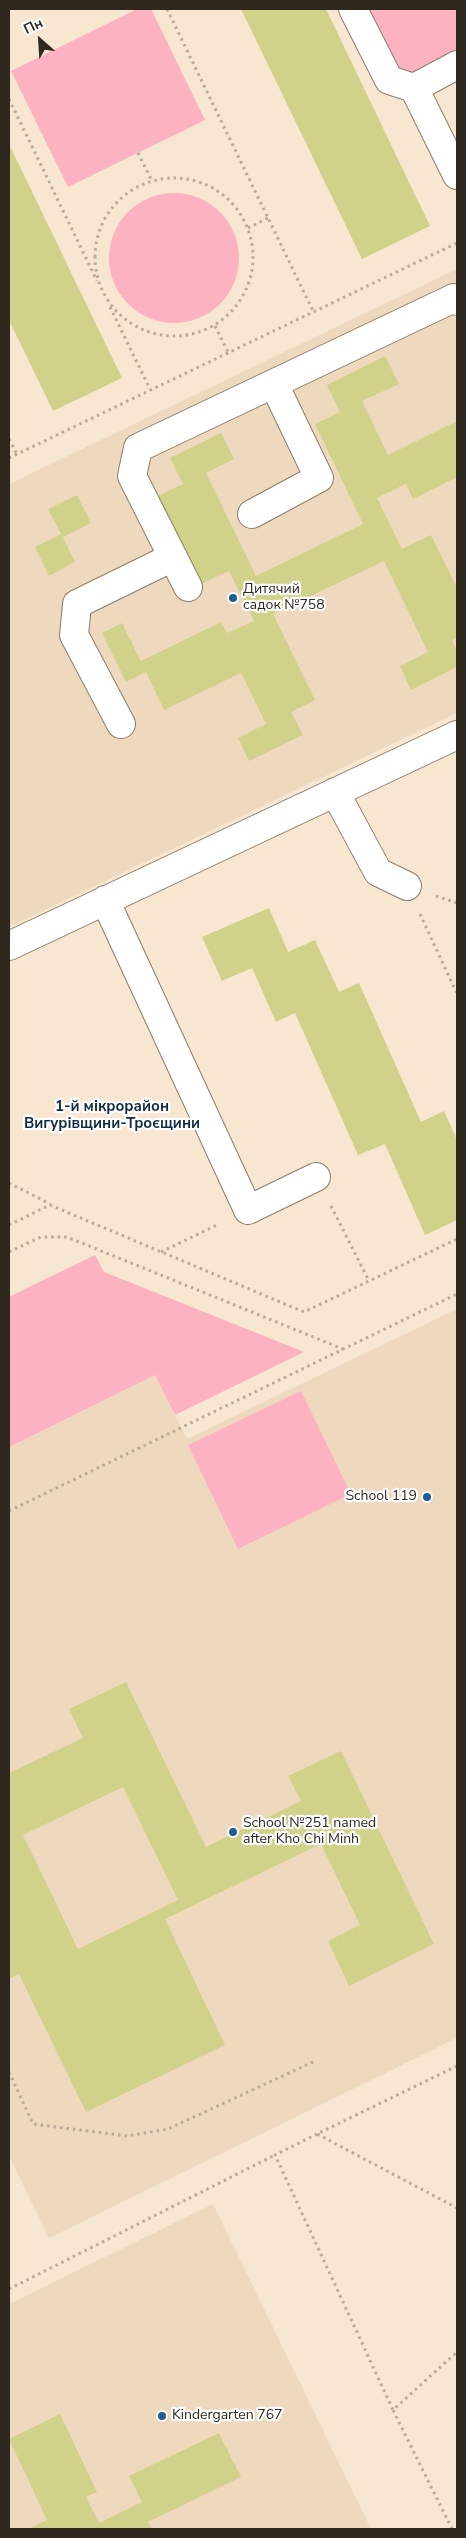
<!DOCTYPE html>
<html>
<head>
<meta charset="utf-8">
<style>
  body { margin:0 }
  #map { position:relative; width:466px; height:2538px; overflow:hidden; background:#f7e6d0; font-family:"Nunito Sans",sans-serif }
  canvas { display:block }
  .frame { position:absolute; inset:0; border:10px solid #2e281f; pointer-events:none }
  .north { position:absolute; left:15px; top:15px; width:50px; height:50px; -webkit-text-stroke:4px #fff; paint-order:stroke; rotate:334deg; font-size:14px; font-weight:700; line-height:20px; text-align:center; color:#2e281f }
  .north::after { content:''; display:block; margin:auto; width:18px; height:22px; background:#2e281f; clip-path:polygon(50% 0,100% 100%,50% 72%,0 100%) }
</style>
</head>
<body>
<div id="map">
<canvas width="466" height="2538"></canvas>
<div class="frame"></div>
<div class="north">Пн</div>
</div>
<script>
const g = document.querySelector('canvas').getContext('2d');
g.lineJoin = 'round';
function fillPath(path, color) { g.fillStyle = color; g.fill(path, 'evenodd'); }
const shape = rows => new Path2D(rows.map(r => 'M' + r).join(''));
function trace(path, color, width, dash) { g.strokeStyle = color; g.lineWidth = width; g.lineCap = dash ? 'butt' : 'round'; g.setLineDash(dash || []); g.stroke(path); }
function label(font, color, halo, rows, align = 'center') {
  g.font = font + ' "Nunito Sans",sans-serif'; g.lineWidth = 4.5; g.setLineDash([]); g.textBaseline = 'middle'; g.strokeStyle = halo; g.fillStyle = color; for (const [text, x, y, turn = 0] of rows) {
    g.save(); g.translate(x, y); g.rotate((+turn || 0) * Math.PI / 180); g.textAlign = isNaN(turn) ? turn : align; if (halo) g.strokeText(text, 0, 0); g.fillText(text, 0, 0); g.restore();
  }
}
const built = shape([
  [457,269,457,713,9,927,9,484],
  [95,1255,187,1439,457,1309,457,2038,49,2238,9,2156,9,1297],
  [213,2204,371,2529,9,2529,9,2304]
]);
const green = shape([
  [137,9,151,9,205,120,68,187,11,71],
  [353,9,457,9,457,65,389,80],
  '109 258a65 65 0 1 1 130 0a65 65 0 1 1-130 0Z',
  [95,1255,104,1272,304,1352,175,1415,155,1375,9,1447,9,1297],
  [301,1391,351,1494,238,1549,188,1445]
]);
const building = shape([
  [241,9,326,9,430,226,362,259],
  [9,144,122,378,53,411,9,320],
  [385,356,399,384,362,401,388,455,457,421,457,477,413,499,406,484,377,498,402,549,431,535,457,588,457,638,452,640,457,651,457,667,411,690,400,666,428,652,384,561,273,614,315,700,291,712,303,735,249,761,238,738,266,724,241,673,164,710,146,672,126,682,102,633,122,623,141,661,221,622,227,633,254,621,229,571,201,584,158,496,183,484,170,458,221,433,234,459,206,473,256,576,363,524,315,424,340,412,327,385],
  [77,495,91,523,63,537,75,562,49,576,35,547,61,534,48,509],
  [269,908,288,952,315,940,339,992,359,983,421,1122,444,1111,457,1140,457,1220,425,1235,385,1144,358,1155,295,1013,276,1022,252,968,222,981,202,937],
  [126,1682,206,1847,301,1801,288,1776,341,1751,434,1944,349,1986,328,1941,360,1925,321,1844,165,1919,225,2045,86,2112,19,1974,9,1979,9,1773,83,1738,69,1709],
  [123,1787,178,1900,78,1949,23,1835],
  [60,2414,97,2492,86,2497,99,2523,142,2502,129,2476,219,2433,241,2477,148,2522,152,2529,28,2529,47,2520,9,2439]
]);
const path = shape([
  [167,9,313,311],
  [9,99,97,281],
  [138,153,152,181],
  '95 257a79 79 0 1 1 158 0a79 79 0 1 1-158 0Z',
  [248,228,268,218],
  [110,307,150,389],
  [215,326,228,352],
  [9,439,17,454],
  [9,458,457,243],
  [436,896,457,903],
  [420,914,457,994],
  [9,1183,50,1204],
  [331,1206,369,1281],
  [9,1225,50,1205,304,1312,457,1239],
  [9,1252,41,1237,67,1237,343,1349],
  [161,1252,219,1224],
  [9,1511,457,1294],
  [457,2066,317,2134,457,2208],
  [9,2072,33,2124,127,2136,168,2129,315,2061],
  [317,2134,275,2155,393,2410],
  [9,2289,275,2155],
  [452,2529,393,2410,457,2352]
]);
const minor = shape([
  [353,9,389,80,414,88,457,65],
  [414,88,457,175],
  [252,514,319,478,274,384],
  [188,587,132,476,138,448,454,298,457,301],
  [121,724,74,635,77,604,173,557],
  [335,792,378,872,407,886],
  [105,900,248,1210,316,1177],
  [9,946,457,735]
]);
const markers = [
  [233,598,5,"#1a5e93"],
  [427,1497,5,"#1a5e93"],
  [233,1832,5,"#1a5e93"],
  [162,2416,5,"#1a5e93"]
];
const poiNames = [
  ["Дитячий",243,590],
  ["садок №758",243,606],
  ["School 119",417,1497,"right"],
  ["School №251 named",243,1824],
  ["after Kho Chi Minh",243,1840],
  ["Kindergarten 767",172,2416]
];
const neighbourhoodNames = [
  ["1-й мікрорайон",112,1107],
  ["Вигурівщини-Троєщини",112,1124]
];
fillPath(built, '#efd9be');
fillPath(green, '#fdb2c2');
fillPath(building, '#d1d289');
trace(minor, '#8c7d69', 30);
trace(path, '#b8aa99', 3, [2.5, 4]);
trace(minor, '#fff', 28);
for (const [x, y, r, color] of markers) { const dot = new Path2D(); dot.arc(x, y, r, 0, 2 * Math.PI); g.fillStyle = color; g.fill(dot); trace(dot, '#fff', 2); }
label('14px', '#2e281f', '#fff', poiNames, 'left');
label('bold 15px', '#0d2c46', '#fff', neighbourhoodNames);
</script>
</body>
</html>
